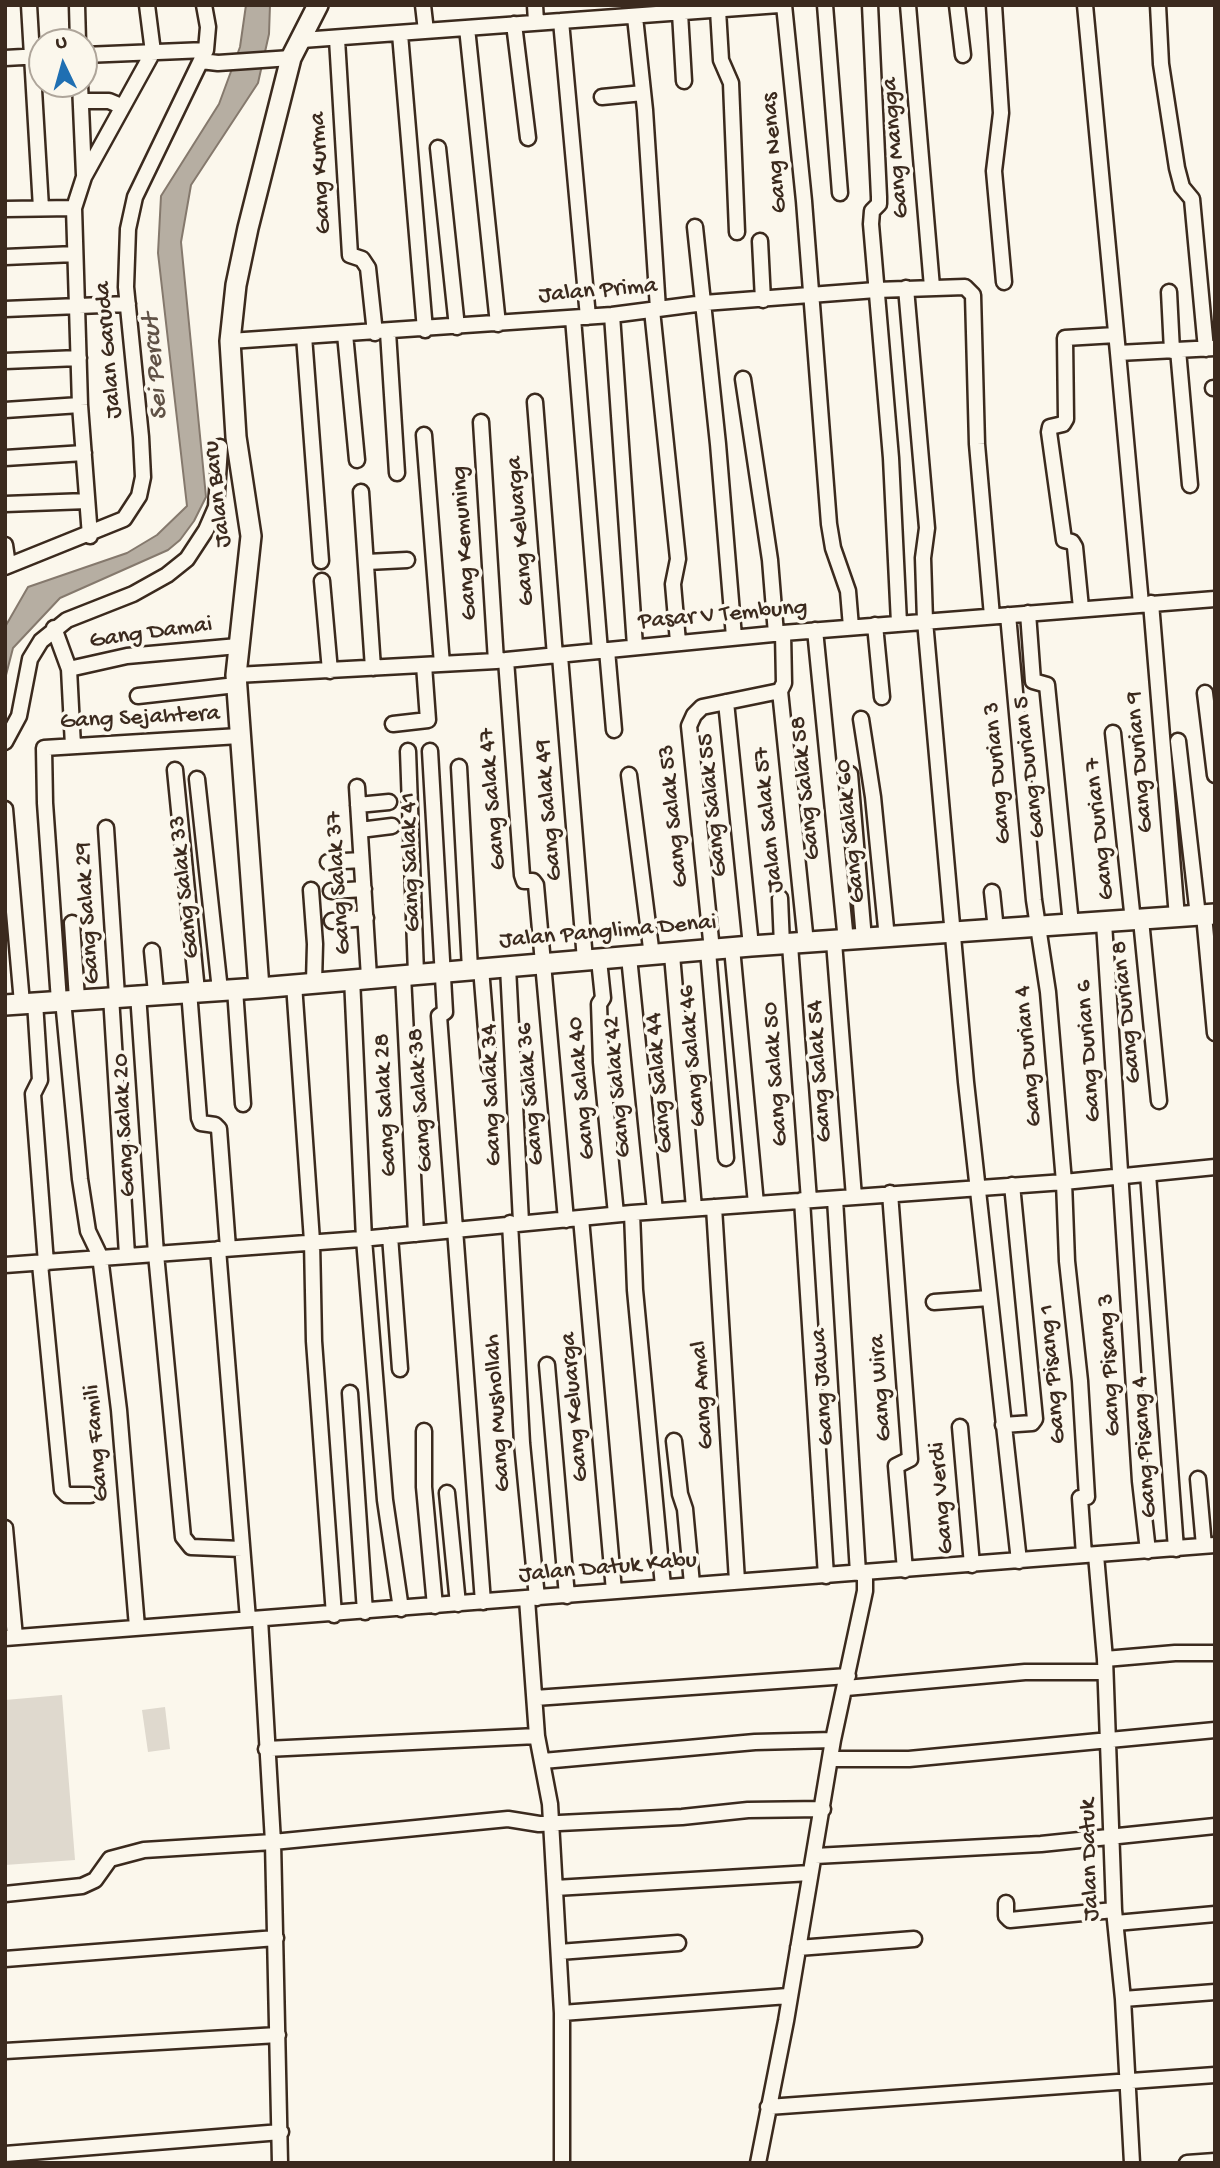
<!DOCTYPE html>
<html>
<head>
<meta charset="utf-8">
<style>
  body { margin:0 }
  #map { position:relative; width:1220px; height:2168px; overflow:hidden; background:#fbf7ec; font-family:"Gochi Hand",sans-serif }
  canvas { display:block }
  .frame { position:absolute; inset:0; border:7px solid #3b2a1e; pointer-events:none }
  .north { position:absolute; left:28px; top:28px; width:70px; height:70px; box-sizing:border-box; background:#fbf7ec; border:2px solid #aea59a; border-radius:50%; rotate:355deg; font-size:19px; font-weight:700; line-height:28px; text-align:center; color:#3b2a1e }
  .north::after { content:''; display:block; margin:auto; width:24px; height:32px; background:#1f6fb2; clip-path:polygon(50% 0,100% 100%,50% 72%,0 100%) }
</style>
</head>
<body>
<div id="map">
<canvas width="1220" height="2168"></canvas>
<div class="frame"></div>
<div class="north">U</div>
</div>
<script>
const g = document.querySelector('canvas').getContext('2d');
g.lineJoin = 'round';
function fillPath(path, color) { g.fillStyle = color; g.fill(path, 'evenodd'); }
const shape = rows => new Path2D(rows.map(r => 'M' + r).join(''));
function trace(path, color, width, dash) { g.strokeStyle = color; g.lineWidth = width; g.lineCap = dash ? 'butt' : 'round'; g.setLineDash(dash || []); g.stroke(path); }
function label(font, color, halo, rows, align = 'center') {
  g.font = font + ' "Gochi Hand",sans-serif'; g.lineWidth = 7; g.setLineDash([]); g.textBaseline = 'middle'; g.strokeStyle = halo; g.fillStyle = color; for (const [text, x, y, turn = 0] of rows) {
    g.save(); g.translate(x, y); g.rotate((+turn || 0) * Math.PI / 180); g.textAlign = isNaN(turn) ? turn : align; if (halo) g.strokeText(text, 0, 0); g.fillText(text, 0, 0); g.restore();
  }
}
const green = shape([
  [62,1695,75,1860,5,1865,5,1700],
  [165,1707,170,1749,148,1752,142,1710]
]);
const water = shape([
  [246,5,270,5,269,34,258,83,191,185,181,242,206,497,194,521,180,540,168,550,60,598,13,648,5,679,5,627,28,587,127,553,157,535,187,506,158,253,161,196,219,104,240,47,246,5]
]);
const minor = shape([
  [29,5,41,208],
  [77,5,78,42],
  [423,5,426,31],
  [535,5,536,22],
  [784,5,804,201,829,524,833,548,848,591,851,627],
  [825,5,840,193],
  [870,5,879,197,879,204,872,211,871,224,891,458,899,623],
  [908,5,932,287],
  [957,5,963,55],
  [994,5,1001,113,994,171,1004,282],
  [1085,5,1118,353,1215,348],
  [1158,5,1161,64,1177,168,1182,187,1192,199,1206,349],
  [718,10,721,60,731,83,737,232],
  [680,13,684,81],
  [635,17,645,110,658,309],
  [561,21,588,317],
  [514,24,528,138],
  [467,28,498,324],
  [400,34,425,330],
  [337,39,350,255,362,259,368,268,375,333],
  [302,40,779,5],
  [84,55,206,50],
  [5,58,41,56],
  [201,61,218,63,291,58],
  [80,84,84,175],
  [602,97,643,93],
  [81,101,109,101,121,106],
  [438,148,457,327],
  [5,209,74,208],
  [695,227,718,444,734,637],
  [760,241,763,300],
  [5,257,75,254],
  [906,288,927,528,923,558,925,621,966,1082,1019,1561],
  [1169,292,1172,351],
  [5,309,128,304],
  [652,310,678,559,673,584,678,642],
  [612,315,635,646],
  [573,318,600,651],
  [388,332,397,473],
  [345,334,357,460],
  [304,336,321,561],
  [230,341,612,315,704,303,876,290,965,287,973,295,977,444,992,616],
  [1178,350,1190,485],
  [1118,353,1141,604],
  [5,361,79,358],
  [743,379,770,560,776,634],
  [1213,388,1215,388],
  [535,402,555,656],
  [5,410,80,405],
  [481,422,496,661],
  [424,435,442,664],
  [5,458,84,453],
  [361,492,373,668],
  [5,504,87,501],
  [90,536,80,405,74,208,84,177,153,52,147,5],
  [5,545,8,565],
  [367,562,407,560],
  [5,567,124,519,139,496,143,477,141,437,126,287,128,229,135,197,206,50,208,27,204,5],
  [322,581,330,671],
  [1151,603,1177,917],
  [1081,608,1075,547,1072,542,1064,540,1049,432,1050,427,1063,424,1066,419,1065,338,1116,335],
  [1028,613,1033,681,1047,685,1071,924],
  [1008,615,1034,900,1048,992,1064,1182,1067,1261,1080,1381,1087,1497,1080,1498,1084,1555],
  [875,625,882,697],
  [54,628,69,669,73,746],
  [815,630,846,941],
  [607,650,614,730],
  [560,656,585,960],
  [506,660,522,875,524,881,533,881,536,885,566,1220],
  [69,669,127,656,238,646],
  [236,675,496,661,783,633,1215,599],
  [780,691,806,943],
  [1205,693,1215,775],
  [138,696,236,685],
  [726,702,751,946],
  [861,719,873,797,887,938],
  [393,724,428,720,424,665],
  [1113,733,1133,921],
  [1178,741,1198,916],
  [5,742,19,716,30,659,41,641,67,620,133,594,167,575,187,559,206,530,216,507,220,447],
  [408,751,416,974],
  [430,751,445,1012,439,1016,483,1602],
  [459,767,470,969],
  [175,770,197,991],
  [850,774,864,939],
  [629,775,652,956],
  [197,779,220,990],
  [357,787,369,977],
  [358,805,389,802],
  [5,809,22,1003],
  [106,828,117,996],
  [360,830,392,826],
  [328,862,361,860],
  [311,890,315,944,314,982],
  [331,891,364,889],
  [992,892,996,930],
  [780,898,782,945],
  [1204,915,1215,1033],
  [1141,920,1159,1101],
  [332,921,366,918],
  [72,923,77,999],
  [1104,923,1140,1481,1148,1551],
  [834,942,854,1197],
  [790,945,809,1200],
  [732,948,756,1204],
  [712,950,689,726,694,715,702,707,780,691,784,683,783,633],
  [152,951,156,993],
  [708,951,726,1158],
  [672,955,694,1208],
  [629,957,655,1211],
  [599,960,603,998,599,1004,601,1062,616,1214],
  [508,967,521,1222],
  [481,968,489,1067],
  [403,975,416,1234],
  [352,978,364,1239,385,1500,401,1609],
  [294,984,312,1241,314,1341,334,1615],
  [235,989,243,1104],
  [189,991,199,1118,201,1123,215,1125,219,1129,228,1248],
  [138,994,156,1254,183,1537,191,1547,242,1549],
  [111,996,127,1255],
  [63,1000,80,1179,88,1231,100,1256,119,1410,137,1627],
  [59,1001,45,803,44,748,239,736],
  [35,1002,40,1080,33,1094,46,1263],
  [1148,1174,1176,1549],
  [890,1193,910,1459,896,1466,905,1570],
  [835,1199,858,1573],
  [802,1200,826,1576],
  [714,1207,737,1581],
  [632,1213,635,1290,663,1586],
  [581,1218,614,1591],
  [510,1223,522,1443,537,1598],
  [390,1236,400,1369],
  [218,1249,248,1619],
  [40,1264,62,1490,67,1495,90,1495],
  [5,1265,361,1239,632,1213,1064,1182,1215,1167],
  [934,1302,989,1298],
  [547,1365,567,1596],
  [350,1393,365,1612],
  [1003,1425,1032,1423,1035,1419,1012,1185],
  [960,1427,972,1565],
  [424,1431,424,1487,435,1606],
  [674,1441,680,1494,685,1509,692,1584],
  [1198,1479,1204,1546],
  [447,1493,458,1604],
  [5,1528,15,1637],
  [1096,1555,1105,1659,1114,1910,1123,1999,1132,2163],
  [527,1599,537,1736,550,1804,562,2013,788,1996],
  [260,1619,273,1842,280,2163],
  [5,1638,1215,1545],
  [1105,1659,1175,1653,1215,1653],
  [846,1688,1025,1672,1103,1672],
  [535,1698,848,1676],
  [266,1749,537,1736],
  [831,1759,909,1759,1215,1730],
  [543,1761,755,1742,833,1740],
  [815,1856,1041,1844,1215,1826],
  [555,1888,810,1873],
  [5,1894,82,1886,95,1880,110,1859,144,1850,273,1842,508,1819,539,1824,682,1817,748,1810,823,1809],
  [1006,1903,1006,1916,1010,1920,1114,1910],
  [1116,1923,1215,1914],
  [798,1948,914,1939],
  [559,1952,678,1943],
  [5,1959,276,1938],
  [1123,1999,1215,1992],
  [562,2013,562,2163],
  [5,2051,278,2035],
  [768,2107,1215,2075],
  [5,2154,281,2132],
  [758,2163,786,2021,833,1740,865,1591,865,1573],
  [1187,2163,1215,2161]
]);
const major = shape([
  [259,988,236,675,251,536,236,437,230,341,236,285,248,228,291,58,318,5],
  [5,1005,259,988,751,946,1215,914]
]);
const streetNames = [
  ["Gang Mangga",897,148,-95],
  ["Gang Nenas",776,153,-95],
  ["Gang Kurma",322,173,-93],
  ["Jalan Prima",598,292,-5],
  ["Jalan Garuda",110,350,-95],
  ["Jalan Baru",219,494,-97],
  ["Gang Keluarga",522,531,-95],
  ["Gang Kemuning",466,543,-94],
  ["Pasar V Tembung",723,616,-5],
  ["Gang Damai",151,634,-8],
  ["Gang Sejahtera",140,719,-3],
  ["Gang Durian 9",1141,762,-95],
  ["Gang Durian 5",1031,767,-97],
  ["Gang Durian 3",999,773,-95],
  ["Gang Salak 58",807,788,-96],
  ["Gang Salak 47",494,799,-95],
  ["Gang Salak 55",714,805,-96],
  ["Gang Salak 49",550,810,-95],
  ["Gang Salak 53",675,816,-96],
  ["Jalan Salak 57",770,820,-96],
  ["Gang Durian 7",1101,829,-96],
  ["Gang Salak 60",852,831,-96],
  ["Gang Salak 41",412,862,-92],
  ["Gang Salak 37",340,883,-94],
  ["Gang Salak 33",186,887,-96],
  ["Gang Salak 29",89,913,-94],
  ["Jalan Panglima Denai",608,933,-5],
  ["Gang Durian 8",1128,1012,-96],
  ["Gang Durian 6",1090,1051,-94],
  ["Gang Salak 46",694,1056,-95],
  ["Gang Durian 4",1030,1056,-95],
  ["Gang Salak 54",821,1071,-94],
  ["Gang Salak 50",777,1074,-94],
  ["Gang Salak 44",661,1083,-95],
  ["Gang Salak 42",619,1087,-95],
  ["Gang Salak 40",583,1088,-95],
  ["Gang Salak 36",532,1094,-95],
  ["Gang Salak 34",493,1095,-92],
  ["Gang Salak 38",422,1100,-94],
  ["Gang Salak 28",387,1105,-93],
  ["Gang Salak 20",126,1125,-93],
  ["Gang Pisang 3",1111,1365,-93],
  ["Gang Pisang 1",1054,1374,-95],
  ["Gang Jawa",824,1387,-94],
  ["Gang Wira",882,1388,-94],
  ["Gang Amal",704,1395,-94],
  ["Gang Keluarga",576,1407,-95],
  ["Gang Mushollah",499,1413,-94],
  ["Gang Famili",98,1443,-95],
  ["Gang Pisang 4",1146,1447,-94],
  ["Gang Verdi",943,1498,-95],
  ["Jalan Datuk Kabu",608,1569,-5],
  ["Jalan Datuk",1091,1860,-92]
];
const waterNames = [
  ["Sei Percut",157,367,-95]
];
fillPath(green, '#dfd9ce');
fillPath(water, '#b6aea2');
trace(water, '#85796d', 2);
trace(minor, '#3b2a1e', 19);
trace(major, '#3b2a1e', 24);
trace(minor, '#fbf7ec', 14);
trace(major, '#fbf7ec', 19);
label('24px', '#3b2a1e', '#fbf7ec', streetNames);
label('italic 26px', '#605246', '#fbf7ec', waterNames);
</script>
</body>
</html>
